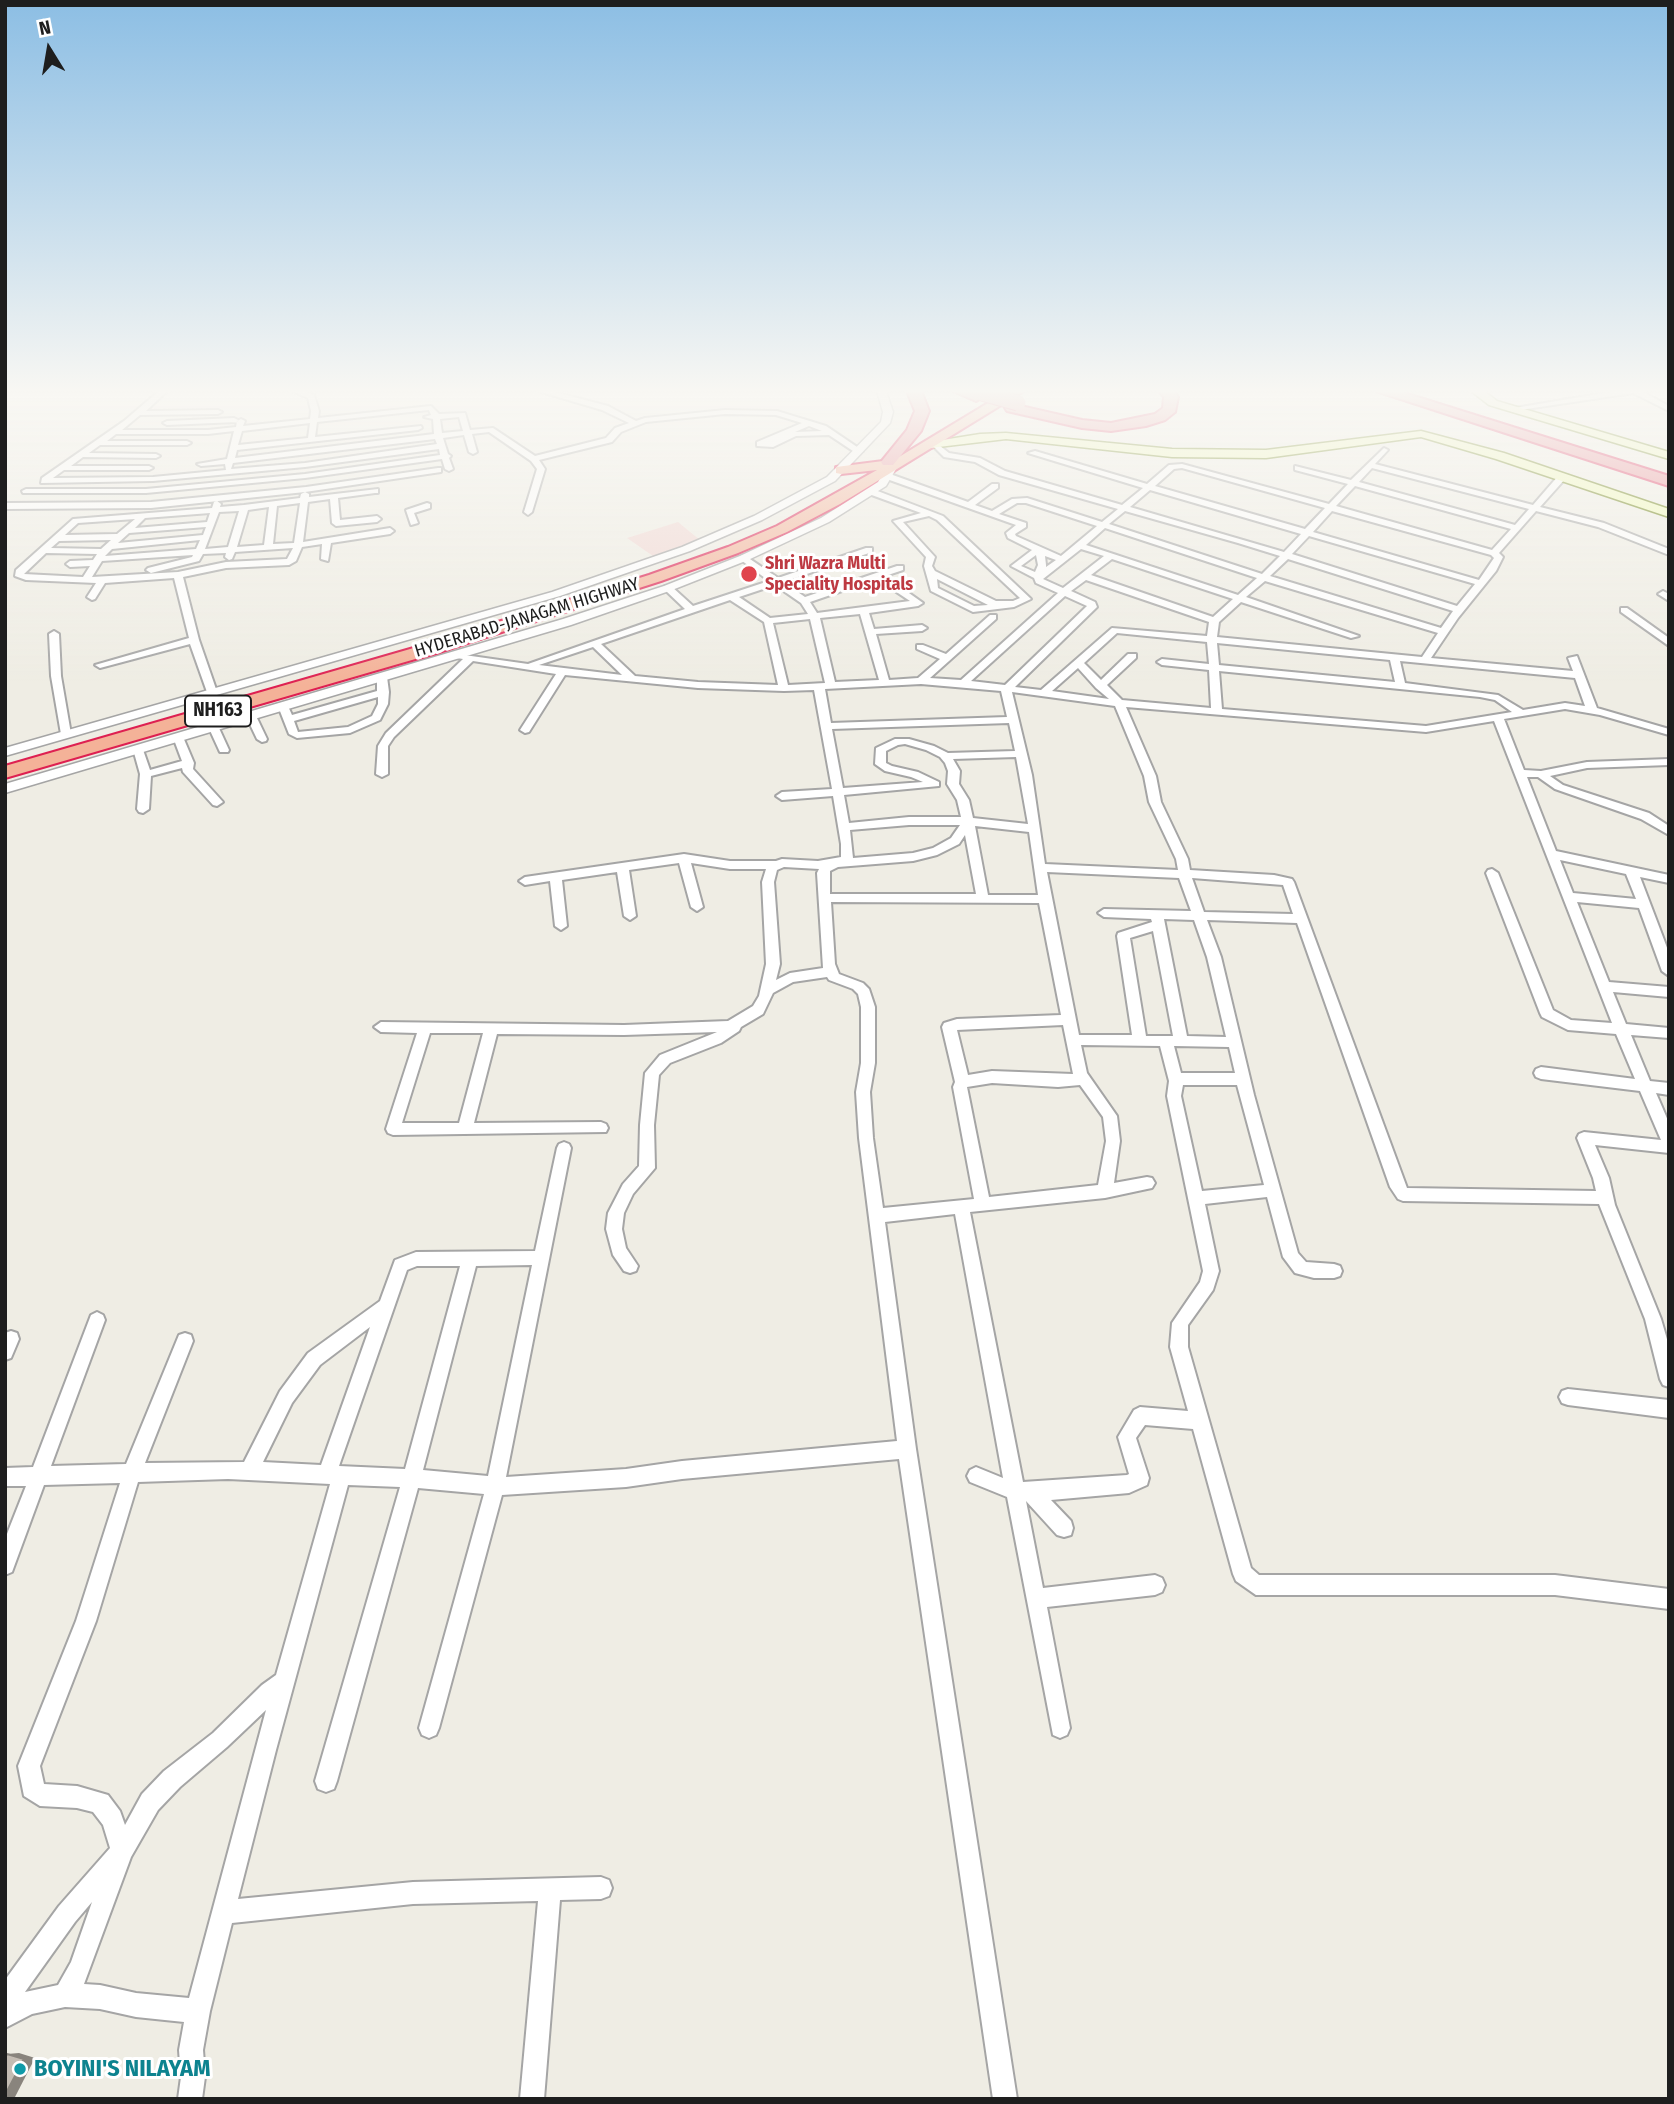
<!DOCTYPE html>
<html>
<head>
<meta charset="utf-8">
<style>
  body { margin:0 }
  #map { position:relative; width:1674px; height:2104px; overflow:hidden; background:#efede4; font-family:"Fira Sans Condensed",sans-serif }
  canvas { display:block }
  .frame { position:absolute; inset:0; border:7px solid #1e1e1e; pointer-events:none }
  .north { position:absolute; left:14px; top:14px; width:70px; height:70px; -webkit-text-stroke:5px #fff; paint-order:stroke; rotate:349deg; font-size:19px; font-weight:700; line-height:28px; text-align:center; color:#1e1e1e }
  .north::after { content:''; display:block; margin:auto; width:24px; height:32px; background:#1e1e1e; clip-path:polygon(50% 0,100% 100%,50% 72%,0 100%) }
</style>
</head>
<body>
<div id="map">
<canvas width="1674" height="2104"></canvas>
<div class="frame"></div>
<div class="north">N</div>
</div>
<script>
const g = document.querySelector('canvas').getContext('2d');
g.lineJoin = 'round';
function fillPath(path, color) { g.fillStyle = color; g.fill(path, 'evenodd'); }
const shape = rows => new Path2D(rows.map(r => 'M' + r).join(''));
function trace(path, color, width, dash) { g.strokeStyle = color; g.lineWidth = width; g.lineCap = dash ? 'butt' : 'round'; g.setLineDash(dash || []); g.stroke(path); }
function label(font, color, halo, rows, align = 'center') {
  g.font = font + ' "Fira Sans Condensed",sans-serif'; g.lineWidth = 6; g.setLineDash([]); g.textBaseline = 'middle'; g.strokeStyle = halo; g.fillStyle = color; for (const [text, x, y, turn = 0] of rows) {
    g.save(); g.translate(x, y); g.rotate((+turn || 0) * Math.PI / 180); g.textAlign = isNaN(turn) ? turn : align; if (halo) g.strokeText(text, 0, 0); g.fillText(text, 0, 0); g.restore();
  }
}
const commercial = shape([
  [678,522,700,540,653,556,627,538]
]);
const minor = shape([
  [159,391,167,391,146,411,218,410,222,412,218,414,140,415,122,430,208,430,236,427,237,421,241,419,245,421,243,426,310,419,311,411,308,398,292,391,303,391,314,395,319,411,318,418,431,406,439,414,465,413,470,430,493,428,535,456,606,438,615,428,629,423,602,410,538,391,551,391,608,406,636,421,645,418,725,410,777,411,826,426,863,451,856,453,829,435,796,436,773,447,757,446,757,442,802,423,776,415,725,414,646,422,621,432,612,442,539,460,545,469,532,512,528,515,524,512,537,469,531,461,489,432,472,434,477,452,473,454,469,452,464,435,443,438,448,454,451,456,449,458,453,469,449,471,445,469,442,459,305,478,146,493,23,493,22,491,26,489,146,489,305,474,440,455,439,449,305,467,153,481,41,483,42,478,124,421,159,391],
  [429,410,431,415,424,417,433,419,434,434,235,458,237,450,418,430,422,428,421,426,315,437,317,422,429,410],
  [459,417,463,431,442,433,440,419,459,417],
  [310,423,308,438,238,445,242,431,310,423],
  [809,426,822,431,795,432,809,426],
  [234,431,227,459,197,464,201,466,225,464,226,470,153,477,53,478,64,470,149,470,153,468,149,466,71,466,83,457,156,458,160,456,156,454,89,453,100,445,187,445,191,443,187,441,107,441,116,434,208,434,234,431],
  [435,439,437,444,305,463,231,469,233,463,435,439],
  [1616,391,1641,391,1669,406,1669,411,1633,393,1513,411,1509,409,1616,391],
  [234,418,238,420,237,422,167,425,163,423,167,421,234,418],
  [935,442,949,453,980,458,1005,471,1122,505,1143,488,1028,453,1035,451,1147,484,1169,465,1182,464,1329,504,1348,484,1295,470,1295,466,1351,480,1384,448,1388,450,1375,464,1533,505,1559,475,1565,475,1565,479,1540,507,1604,523,1669,549,1669,555,1598,527,1536,511,1499,553,1503,557,1496,571,1458,618,1431,658,1573,671,1568,658,1577,656,1597,708,1669,729,1669,735,1600,715,1565,709,1504,719,1524,770,1541,771,1587,762,1669,759,1669,765,1587,768,1550,776,1563,785,1649,813,1669,826,1669,835,1641,819,1555,789,1538,777,1527,777,1556,851,1669,875,1669,883,1640,877,1669,953,1669,976,1662,971,1639,908,1577,902,1609,982,1669,987,1669,997,1613,992,1626,1024,1669,1028,1669,1038,1631,1035,1650,1081,1669,1083,1669,1095,1656,1093,1669,1123,1669,1153,1595,1145,1609,1178,1615,1205,1661,1319,1669,1346,1669,1387,1663,1385,1660,1379,1645,1319,1599,1204,1403,1201,1398,1199,1390,1187,1297,923,1207,920,1221,957,1254,1095,1298,1253,1306,1262,1334,1264,1340,1266,1342,1271,1340,1276,1334,1278,1314,1278,1295,1273,1283,1257,1267,1197,1205,1204,1219,1271,1213,1290,1188,1325,1188,1347,1251,1568,1259,1575,1555,1575,1669,1589,1669,1609,1555,1595,1256,1595,1236,1581,1233,1574,1193,1429,1145,1425,1136,1438,1149,1478,1147,1485,1129,1493,1051,1500,1071,1521,1073,1528,1071,1535,1064,1537,1057,1535,1026,1501,1043,1588,1155,1575,1162,1578,1165,1585,1162,1592,1155,1595,1047,1607,1070,1728,1067,1735,1060,1738,1053,1735,1007,1497,970,1482,967,1476,970,1470,976,1467,1003,1478,955,1214,885,1222,916,1449,1017,2099,993,2099,899,1459,682,1479,626,1487,502,1495,439,1728,436,1735,429,1738,422,1735,419,1728,484,1494,418,1488,337,1781,334,1789,326,1792,318,1789,315,1781,400,1487,348,1485,276,1750,238,1899,413,1882,601,1877,609,1880,612,1888,609,1896,601,1899,560,1900,544,2099,520,2099,538,1901,413,1904,232,1923,210,2011,203,2050,205,2077,202,2099,178,2099,181,2077,179,2050,184,2022,136,2017,100,2009,65,2007,32,2014,5,2028,5,1980,59,1906,110,1848,103,1825,93,1812,77,1808,40,1806,24,1796,18,1766,76,1621,120,1483,44,1485,12,1572,5,1575,5,1539,26,1486,5,1486,5,1468,33,1467,91,1315,97,1312,103,1315,105,1320,51,1466,126,1464,179,1335,185,1333,191,1335,193,1341,145,1463,244,1462,280,1391,308,1353,380,1301,395,1260,416,1252,535,1251,557,1148,559,1144,564,1142,569,1144,571,1148,506,1477,626,1469,682,1461,897,1441,859,1138,856,1092,861,1063,861,1007,858,994,853,989,829,980,827,977,793,982,773,993,763,1014,741,1027,739,1031,721,1043,670,1063,659,1075,654,1125,655,1168,633,1194,624,1213,622,1229,626,1248,638,1266,636,1271,630,1273,624,1271,613,1255,606,1229,608,1213,623,1184,639,1166,640,1125,645,1073,660,1055,717,1032,624,1035,497,1034,474,1123,601,1122,606,1124,608,1128,606,1132,393,1135,388,1133,386,1129,417,1033,381,1032,374,1027,381,1022,624,1025,728,1021,753,1006,759,996,766,964,762,882,766,869,730,869,691,863,703,907,697,911,691,907,679,863,629,870,636,916,630,920,624,916,617,872,562,880,567,926,561,930,555,926,550,881,525,885,519,881,525,877,684,854,730,861,776,861,782,859,818,861,841,857,841,844,833,796,782,800,776,796,782,792,832,789,814,690,784,691,698,688,565,675,529,732,525,733,520,730,556,674,473,661,394,737,388,746,388,774,382,777,376,774,378,746,386,733,463,659,450,657,450,653,528,664,685,609,665,590,665,586,671,586,693,606,769,581,741,560,741,556,744,555,778,578,866,548,872,548,872,552,783,582,805,597,897,566,903,566,903,570,885,576,923,603,918,606,869,613,874,629,922,625,927,628,922,631,876,634,889,680,918,678,940,659,917,649,917,645,923,645,946,654,990,615,996,615,996,619,930,678,961,680,1058,593,1036,583,1034,578,1011,566,1032,550,1008,538,1006,533,1016,525,884,478,884,474,890,474,968,502,992,484,998,484,998,488,975,505,992,511,1012,499,1027,498,1102,522,1118,509,999,475,975,462,944,457,931,444,935,442],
  [1182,468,1325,508,1305,529,1155,486,1174,469,1182,468],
  [1372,468,1529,509,1515,525,1359,482,1372,468],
  [1355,486,1511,529,1492,550,1336,506,1355,486],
  [1150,490,1301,534,1284,552,1130,507,1150,490],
  [1017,503,1026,503,1097,526,1061,556,1016,536,1015,534,1026,527,1026,523,999,514,1017,503],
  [1125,511,1238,543,1280,556,1262,574,1109,524,1125,511],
  [1332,511,1491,555,1494,558,1479,580,1313,532,1332,511],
  [1105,528,1257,578,1238,595,1086,545,1105,528],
  [1309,536,1475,584,1457,606,1292,554,1309,536],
  [1081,549,1104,556,1063,588,1043,579,1081,549],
  [1036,555,1038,565,1035,572,1021,566,1036,555],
  [1045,556,1056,560,1046,567,1046,565,1045,556],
  [1112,559,1233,599,1213,617,1091,575,1112,559],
  [1288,559,1453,611,1441,628,1270,576,1288,559],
  [877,579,910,601,817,613,810,602,877,579],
  [1086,580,1209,622,1207,636,1112,628,1041,690,1015,687,1097,607,1095,602,1071,591,1086,580],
  [1265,581,1438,633,1422,657,1217,637,1219,622,1241,602,1351,638,1359,636,1246,597,1265,581],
  [775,585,801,603,808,614,770,618,739,597,775,585],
  [1065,596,1087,606,1005,685,971,681,1065,596],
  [730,600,764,622,778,685,698,682,635,676,601,644,730,600],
  [860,614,879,680,835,682,820,618,860,614],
  [810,619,825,683,788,685,773,623,810,619],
  [1117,633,1207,642,1209,664,1162,659,1157,662,1162,665,1209,670,1211,708,1122,700,1107,685,1136,658,1136,654,1128,654,1101,680,1084,663,1117,633],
  [1217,643,1390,660,1395,682,1219,665,1217,643],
  [593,647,622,675,539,665,593,647],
  [1400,661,1575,678,1585,706,1565,703,1523,710,1498,695,1405,683,1400,661],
  [1078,668,1096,688,1109,699,1052,691,1078,668],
  [1219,671,1480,697,1495,700,1512,712,1426,726,1222,709,1219,671],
  [921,684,1001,691,1007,717,831,723,825,689,921,684],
  [1012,692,1115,706,1144,776,1149,802,1176,859,1178,870,1045,864,1032,775,1012,692],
  [1126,707,1426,732,1494,721,1612,1023,1571,1020,1553,1010,1498,873,1492,869,1488,870,1486,873,1540,1013,1542,1017,1568,1030,1616,1034,1635,1079,1541,1067,1536,1069,1534,1073,1536,1077,1541,1079,1640,1091,1661,1140,1584,1132,1579,1134,1577,1138,1593,1178,1596,1191,1407,1188,1294,882,1292,879,1274,875,1190,870,1188,859,1161,802,1156,776,1126,707],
  [1009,723,1015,751,948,753,934,746,909,739,895,739,876,748,875,764,885,771,911,777,923,782,843,788,832,729,1009,723],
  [905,744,926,750,940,757,945,763,948,771,947,784,957,800,961,817,909,817,849,823,844,795,939,786,939,782,918,772,892,766,886,763,886,751,898,745,905,744],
  [1016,757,1028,824,973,818,969,800,959,784,960,771,953,759,1016,757],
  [909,825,960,825,951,838,933,848,913,853,853,858,850,830,909,825],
  [975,826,1029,832,1038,895,988,895,975,826],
  [965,835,976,894,830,894,830,871,838,867,913,861,937,855,959,844,965,835],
  [1560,860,1626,874,1636,899,1573,893,1560,860],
  [784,867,819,869,817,873,823,968,790,973,776,980,780,964,774,882,777,870,784,867],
  [1047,872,1179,878,1191,911,1104,909,1098,913,1104,917,1151,919,1152,922,1118,933,1117,936,1132,1035,1079,1035,1047,872],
  [1192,878,1283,885,1293,914,1204,912,1192,878],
  [831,902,1039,903,1061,1015,957,1019,944,1023,942,1027,955,1082,953,1087,974,1199,883,1208,873,1138,870,1092,875,1063,875,1007,869,989,863,983,839,974,835,964,831,902],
  [1164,919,1194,920,1207,957,1226,1037,1187,1036,1164,919],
  [1153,931,1173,1036,1146,1036,1130,938,1153,931],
  [1063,1025,1073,1074,992,1071,968,1075,957,1030,1063,1025],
  [430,1033,483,1033,459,1123,402,1123,430,1033],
  [1081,1045,1160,1046,1169,1081,1167,1096,1203,1271,1200,1282,1172,1323,1170,1347,1188,1411,1140,1407,1134,1410,1118,1437,1129,1474,1127,1475,1023,1482,970,1212,1105,1198,1147,1189,1152,1188,1155,1183,1152,1178,1147,1177,1114,1183,1120,1141,1117,1116,1087,1073,1081,1045],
  [1174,1046,1229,1047,1235,1073,1181,1073,1174,1046],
  [992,1083,1058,1087,1080,1085,1103,1117,1106,1141,1098,1185,989,1197,967,1087,992,1083],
  [1183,1085,1237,1085,1264,1185,1202,1191,1181,1096,1183,1085],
  [532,1265,488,1476,423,1470,476,1266,532,1265],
  [417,1266,460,1266,405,1469,339,1466,407,1270,417,1266],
  [370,1327,321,1465,263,1462,292,1403,320,1365,370,1327],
  [228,1479,330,1484,276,1675,262,1685,213,1733,164,1771,142,1794,125,1825,120,1811,108,1795,77,1786,44,1784,40,1766,96,1621,138,1482,228,1479],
  [266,1710,189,1998,136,1993,100,1985,84,1984,131,1857,158,1810,180,1787,227,1747,266,1710],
  [92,1902,71,1962,58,1985,25,1992,75,1922,92,1902],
  [438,468,441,468,441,472,305,492,309,494,309,497,378,489,378,493,375,493,338,498,340,520,377,516,381,519,377,522,336,526,332,523,330,499,308,502,303,542,390,528,394,531,390,534,331,543,328,561,321,559,322,544,302,547,296,561,289,565,226,568,183,577,199,640,217,692,216,694,208,694,207,692,190,644,100,668,95,665,189,638,174,578,105,583,95,599,92,600,87,597,96,583,26,580,15,576,16,570,73,519,212,508,214,502,217,501,221,504,220,507,244,505,300,498,301,494,305,492,151,508,5,509,5,503,151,502,306,487,438,468],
  [300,503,294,543,273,544,277,506,300,503],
  [269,507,264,545,237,547,248,510,269,507],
  [239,511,228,547,205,549,219,512,239,511],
  [210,513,207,522,135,528,145,518,210,513],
  [135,519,117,534,65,535,78,523,135,519],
  [206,527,203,535,118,543,129,533,206,527],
  [111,540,101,549,51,548,59,541,111,540],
  [200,540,196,549,105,556,112,549,200,540],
  [293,548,287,559,226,562,178,572,92,577,102,561,193,555,192,557,148,568,146,570,151,573,199,561,203,554,226,553,225,557,229,560,232,559,235,552,293,548],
  [46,553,97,554,93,560,70,561,66,564,70,567,90,566,83,577,24,574,46,553],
  [869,490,875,490,943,516,1031,599,1014,607,973,612,931,591,924,566,926,557,893,521,921,513,869,494,869,490],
  [929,516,937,520,1020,598,1013,601,996,601,935,571,932,566,935,557,903,522,929,516],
  [937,579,988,605,974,606,938,588,937,579],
  [427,503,430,504,430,508,414,513,418,523,411,525,406,510,427,503],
  [1663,591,1669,594,1669,601,1658,594,1663,591],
  [1621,608,1627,608,1669,638,1669,646,1621,612,1621,608],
  [54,631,59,634,61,676,71,734,66,737,61,734,51,676,49,634,54,631],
  [382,674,387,677,389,692,388,704,380,720,350,733,297,738,289,734,278,706,279,704,287,704,292,715,377,691,377,677,382,674],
  [378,697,378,704,372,716,348,727,298,732,294,721,378,697],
  [251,713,256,716,267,739,266,741,262,742,257,739,246,716,251,713],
  [213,723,218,726,229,750,228,752,220,752,219,750,208,726,213,723],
  [178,734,183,737,194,763,193,769,223,802,217,806,213,805,183,772,182,768,151,776,149,809,143,813,139,812,137,809,140,774,133,749,134,747,142,747,150,770,182,761,173,737,178,734],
  [11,1331,17,1333,19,1339,11,1358,5,1360,5,1333,11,1331],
  [1568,1389,1669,1400,1669,1418,1568,1405,1562,1403,1559,1397,1562,1391,1568,1389]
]);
const tertiary = shape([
  [877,391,886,391,893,412,890,423,835,481,762,520,690,551,560,596,5,756,5,748,552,592,682,547,754,516,827,477,881,422,883,412,877,391],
  [891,466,896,469,886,486,829,522,748,560,672,590,571,625,5,793,5,784,563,619,664,586,740,556,821,518,878,482,887,467,891,466]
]);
const secondary = shape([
  [1471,391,1484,391,1497,401,1669,452,1669,459,1489,405,1471,391],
  [1421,431,1504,453,1669,509,1669,517,1496,459,1421,437,1266,458,1172,457,1006,439,930,448,924,445,930,442,980,434,1006,433,1172,449,1266,450,1421,431]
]);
const trunk = shape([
  [1008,391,1024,391,840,504,787,532,738,553,661,581,436,653,5,778,5,766,424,645,649,575,728,547,777,526,877,470,841,474,836,473,836,467,883,461,889,463,1008,391]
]);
const motorway = shape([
  [907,391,921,391,929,411,921,431,893,465,883,465,881,462,907,430,915,411,907,391],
  [953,391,973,391,983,397,976,401,953,391],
  [1159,391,1173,391,1176,394,1178,397,1175,412,1165,420,1146,426,1111,431,1082,428,1007,411,1005,408,1012,404,1082,420,1111,423,1155,414,1163,408,1164,397,1159,391],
  [1376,391,1398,391,1669,476,1669,486,1376,391]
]);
const motorwayBridge = shape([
  [982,393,1018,403]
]);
const shadedWall = shape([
  [19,2053,35,2058,15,2097,5,2098,7,2054]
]);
const building = shape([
  [7,2054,24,2059,5,2095,5,2058,7,2054]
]);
const markers = [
  [749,574,9,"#e0444e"],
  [20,2069,7,"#0f9aa8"]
];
const farHealthnames = [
  ["Shri Wazra Multi",765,564],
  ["Speciality Hospitals",765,585]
];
const farStreetnames = [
  ["HYDERABAD-JANAGAM HIGHWAY",527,618,-17]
];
const shields = [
  [218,711,66]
];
const shieldNames = [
  ["NH163",218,711]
];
const nearCulturenames = [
  ["BOYINI'S NILAYAM",34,2069]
];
fillPath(commercial, '#f1d7d3');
trace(minor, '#a5a5a5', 4);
trace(tertiary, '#a5a5a5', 3);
trace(secondary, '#627802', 3);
trace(trunk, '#de2051', 4);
trace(motorway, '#de2051', 4);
fillPath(minor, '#fff');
fillPath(tertiary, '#fff');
fillPath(secondary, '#f2fbb7');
fillPath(trunk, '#f4b298');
fillPath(motorway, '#e98a94');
trace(motorwayBridge, '#de2051', 17, []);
trace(motorwayBridge, '#e98a94', 15);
fillPath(shadedWall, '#89847d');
fillPath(building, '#c4bcb3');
trace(building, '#89847d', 2);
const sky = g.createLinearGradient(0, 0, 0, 686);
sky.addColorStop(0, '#8cbee4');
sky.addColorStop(0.57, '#f8f7f3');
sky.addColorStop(1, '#f8f7f300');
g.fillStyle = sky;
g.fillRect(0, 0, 1674, 686);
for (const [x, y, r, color] of markers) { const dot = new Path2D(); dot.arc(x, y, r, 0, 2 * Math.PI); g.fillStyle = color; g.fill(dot); trace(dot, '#fff', 2.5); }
label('bold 18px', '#be3a42', '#fff', farHealthnames, 'left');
label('18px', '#1e1e1e', '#fff', farStreetnames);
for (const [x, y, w] of shields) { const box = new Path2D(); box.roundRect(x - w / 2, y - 15.5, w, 31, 5); g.fillStyle = '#fff'; g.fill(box); trace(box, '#1e1e1e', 2); }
label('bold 19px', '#1e1e1e', null, shieldNames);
label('bold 24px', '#0d838f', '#fff', nearCulturenames, 'left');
</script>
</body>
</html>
